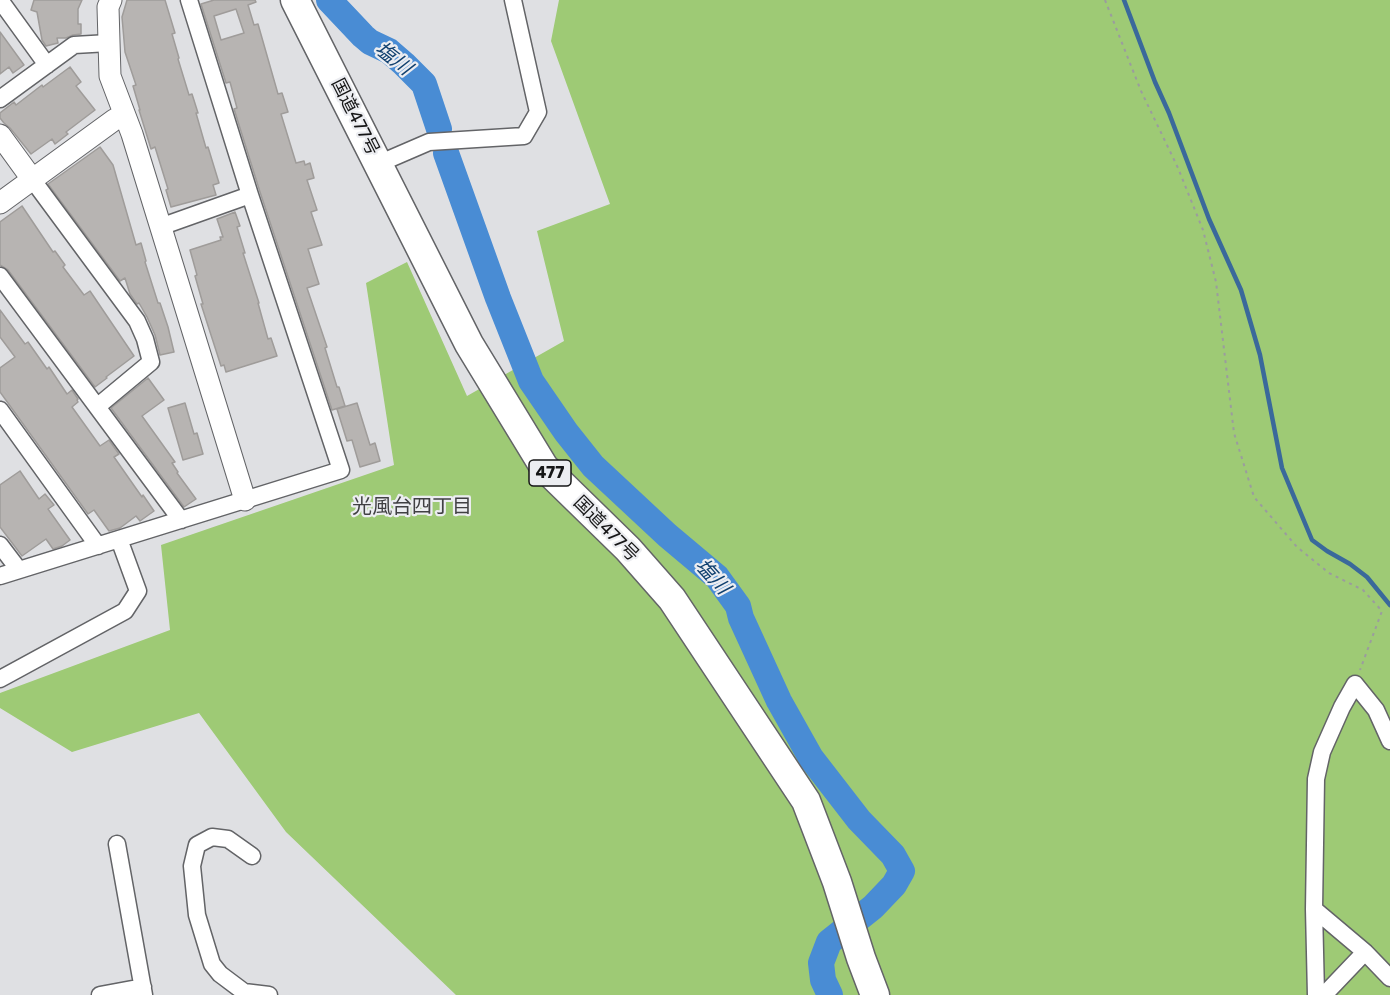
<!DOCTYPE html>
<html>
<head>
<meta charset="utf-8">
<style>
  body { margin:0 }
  canvas { display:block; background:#dfe0e3 }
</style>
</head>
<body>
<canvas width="1390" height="995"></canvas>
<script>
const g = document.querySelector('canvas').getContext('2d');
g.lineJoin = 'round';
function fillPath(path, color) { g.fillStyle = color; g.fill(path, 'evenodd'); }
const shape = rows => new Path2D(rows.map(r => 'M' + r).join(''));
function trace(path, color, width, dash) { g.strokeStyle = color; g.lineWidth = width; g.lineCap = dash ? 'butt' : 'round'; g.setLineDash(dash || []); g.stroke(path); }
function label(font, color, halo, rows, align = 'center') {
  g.font = font + ' Rubik,"Noto Sans JP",sans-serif'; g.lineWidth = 4.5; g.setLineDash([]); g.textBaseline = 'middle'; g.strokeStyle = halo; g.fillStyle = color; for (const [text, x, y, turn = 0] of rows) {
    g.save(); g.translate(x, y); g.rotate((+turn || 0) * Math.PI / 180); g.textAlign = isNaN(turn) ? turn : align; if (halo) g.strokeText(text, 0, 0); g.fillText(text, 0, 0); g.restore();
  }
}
const green = shape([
  [559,0,1390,0,1390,995,456,995,286,832,199,713,72,752,0,708,0,693,170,630,161,545,394,465,366,283,407,262,467,396,564,341,537,231,610,204,551,41]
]);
const stream = shape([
  [1124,0,1155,82,1169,113,1209,219,1241,290,1260,355,1282,468,1312,540,1327,551,1350,564,1367,577,1390,605]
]);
const river = shape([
  [329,0,363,36,370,42,389,51,404,64,424,84,439,129],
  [446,153,498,298,531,381,566,432,593,466,667,535,717,577,738,606,741,618,779,701,811,758,859,820,893,855,902,871,894,885,873,907,829,942,821,963,823,980,830,995]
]);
const building = shape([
  [34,0,82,0,78,9,78,24,81,24,81,34,73,35,66,38,57,38,58,43,46,46,42,40,37,12,31,10,34,0],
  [127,0,165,0,175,33,172,34,179,58,178,59,189,95,192,94,198,113,196,113,206,148,208,147,219,183,213,185,216,195,171,207,166,190,168,189,155,147,151,149,139,110,140,110,133,86,136,85,125,52,122,17,127,0],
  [214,0,255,0,256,2,248,5,254,25,258,24,278,94,282,93,288,112,281,114,296,163,304,161,305,165,310,163,314,178,307,180,317,210,311,212,322,245,308,249,319,284,307,288,327,347,325,348,337,387,339,387,345,406,332,410,260,192,234,109,237,108,230,82,226,83,201,4,214,0],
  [236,9,244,33,221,40,214,16,236,9],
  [0,32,24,65,13,73,9,67,0,74,0,32],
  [70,67,81,82,76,86,95,110,66,132,68,134,55,144,52,139,31,154,10,128,4,123,0,118,0,113,14,102,16,105,42,85,43,87,70,67],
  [100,147,113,165,136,245,141,243,146,261,145,262,158,303,160,303,168,327,174,352,160,355,155,335,147,317,139,303,137,304,130,294,125,278,120,281,48,184,100,147],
  [22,206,53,252,55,251,65,265,63,267,84,295,90,291,134,356,106,377,107,378,95,387,8,270,0,265,0,222,22,206],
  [235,212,240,226,237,227,245,253,243,253,259,303,258,303,268,339,271,338,277,356,226,372,224,365,221,366,201,304,203,304,195,276,197,275,190,250,221,240,220,237,223,237,217,219,235,212],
  [0,310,25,344,28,342,47,369,49,367,67,394,72,390,78,399,77,400,78,402,72,407,100,446,109,440,119,454,114,457,142,497,143,495,154,511,140,521,136,516,120,528,109,531,94,510,88,514,0,392,0,368,15,357,0,337,0,310],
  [148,378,164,400,142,416,175,462,172,463,178,472,177,473,196,499,184,507,111,408,148,378],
  [185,403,194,434,197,433,203,454,183,460,168,408,185,403],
  [357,403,370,445,375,443,380,461,360,467,352,440,347,441,337,409,357,403],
  [20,471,39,499,45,494,54,505,48,509,70,540,62,546,53,549,46,539,22,556,0,527,0,485,20,471]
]);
const path = shape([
  [1105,0,1141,91,1178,168,1203,230,1216,282,1234,433,1254,497,1297,547,1329,573,1363,590,1382,611,1360,670]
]);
const minor = shape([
  [0,0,47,65],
  [0,99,74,45,109,43],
  [378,164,429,142,524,136,538,112,513,0],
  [32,179,137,321,145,339,151,362,98,406],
  [160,227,250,195],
  [0,276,181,520],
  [0,410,98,546],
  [0,545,19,570],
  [0,576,341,470,250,195,189,0],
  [0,679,125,611,138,591,119,539],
  [117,844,144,995],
  [252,856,228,839,212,837,197,845,192,866,197,915,212,964,220,974,244,992,269,995],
  [1314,909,1365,952,1390,978],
  [100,995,143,987],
  [1316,995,1314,909,1316,779,1322,752,1342,707,1355,684,1376,710,1390,741],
  [1324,995,1365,952]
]);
const tertiary = shape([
  [111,0,108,7,110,76,132,134,245,500],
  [0,135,32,179],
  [0,203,114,120,124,114]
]);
const trunk = shape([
  [295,0,469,344,544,467,628,549,672,599,806,801,837,882,861,958,875,995]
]);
const shields = [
  [550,473,42]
];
const shieldNames = [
  ["477",550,473]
];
const streetNames = [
  ["国道477号",355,117,63],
  ["国道477号",606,529,45]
];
const waterNames = [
  ["塩川",393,59,38],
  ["塩川",712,577,48]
];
const neighbourhoodNames = [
  ["光風台四丁目",412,507]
];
fillPath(green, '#9eca75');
trace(stream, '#3a699b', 4.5);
trace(river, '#498cd4', 26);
fillPath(building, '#b7b4b2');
trace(building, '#9f9c9a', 1.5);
trace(minor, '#636467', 19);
trace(tertiary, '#636467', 23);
trace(trunk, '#636467', 31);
trace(path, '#9b9c9e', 2, [3, 4.5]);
trace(minor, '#fff', 16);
trace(tertiary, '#fff', 21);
trace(trunk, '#fff', 28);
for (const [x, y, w] of shields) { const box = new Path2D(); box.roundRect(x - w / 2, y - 13, w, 26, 4.5); g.fillStyle = '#ecedf1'; g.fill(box); trace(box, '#161617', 1.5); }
label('bold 16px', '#161617', null, shieldNames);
label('18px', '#161617', '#ecedf1', streetNames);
label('italic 20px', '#10406f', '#ecedf1', waterNames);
label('20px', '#404043', '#ecedf1', neighbourhoodNames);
</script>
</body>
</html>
